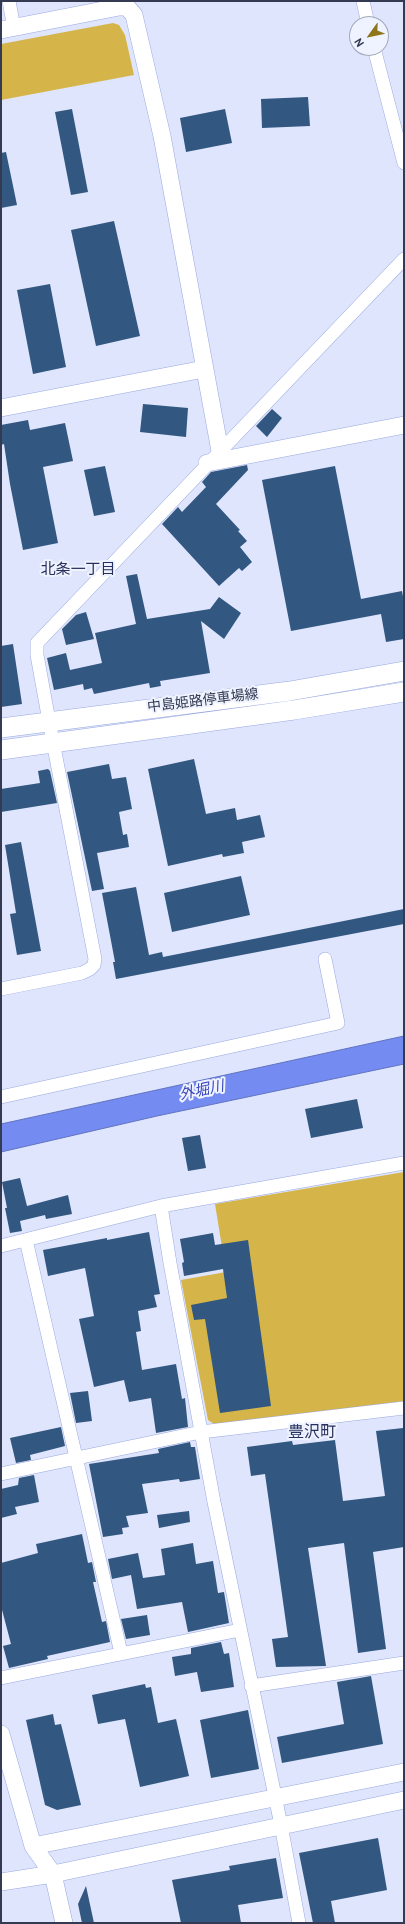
<!DOCTYPE html>
<html>
<head>
<meta charset="utf-8">
<style>
  body { margin:0 }
  #map { position:relative; width:405px; height:1924px; overflow:hidden; background:#dee5fc; font-family:Overpass,sans-serif }
  canvas { display:block }
  .frame { position:absolute; inset:0; border:2px solid #343a51; pointer-events:none }
  .north { position:absolute; left:349px; top:16px; width:40px; height:40px; box-sizing:border-box; background:#eff3ff; border:1px solid #a4a9b9; border-radius:50%; rotate:237deg; font-size:11px; font-weight:700; line-height:16px; text-align:center; color:#343a51 }
  .north::after { content:''; display:block; margin:auto; width:14px; height:18px; background:#8f761b; clip-path:polygon(50% 0,100% 100%,50% 72%,0 100%) }
</style>
</head>
<body>
<div id="map">
<canvas width="405" height="1924"></canvas>
<div class="frame"></div>
<div class="north">N</div>
</div>
<script>
const g = document.querySelector('canvas').getContext('2d');
g.lineJoin = 'round';
function fillPath(path, color) { g.fillStyle = color; g.fill(path, 'evenodd'); }
const shape = rows => new Path2D(rows.map(r => 'M' + r).join(''));
function trace(path, color, width, dash) { g.strokeStyle = color; g.lineWidth = width; g.lineCap = dash ? 'butt' : 'round'; g.setLineDash(dash || []); g.stroke(path); }
function label(font, color, halo, rows, align = 'center') {
  g.font = font + ' Overpass,"Noto Sans JP",sans-serif'; g.lineWidth = 4; g.setLineDash([]); g.textBaseline = 'middle'; g.strokeStyle = halo; g.fillStyle = color; for (const [text, x, y, turn = 0] of rows) {
    g.save(); g.translate(x, y); g.rotate((+turn || 0) * Math.PI / 180); g.textAlign = isNaN(turn) ? turn : align; if (halo) g.strokeText(text, 0, 0); g.fillText(text, 0, 0); g.restore();
  }
}
const green = shape([
  [113,23,119,25,125,35,134,75,1,100,1,44],
  [404,1172,404,1401,217,1426,208,1420,181,1280,226,1272,215,1204]
]);
const water = shape([
  [404,1036,404,1064,157,1116,1,1152,1,1124,404,1036]
]);
const building = shape([
  [308,97,310,126,262,128,261,99],
  [72,109,88,192,71,195,55,112],
  [225,109,232,143,186,152,180,118],
  [6,152,17,205,1,208,1,153],
  [114,221,140,336,96,346,71,230],
  [50,284,66,367,33,374,17,290],
  [143,404,188,408,186,437,140,432],
  [272,409,282,418,267,437,256,426],
  [28,420,30,430,65,423,73,461,43,467,58,543,23,550,10,484,4,444,1,445,1,425],
  [247,465,248,470,216,504,240,530,238,531,247,541,240,547,252,562,242,571,239,568,219,586,162,524,178,507,182,512,206,487,202,482,211,472],
  [105,466,115,512,94,516,84,470],
  [335,466,361,599,402,591,404,602,404,639,386,642,381,614,291,631,262,480],
  [137,574,147,619,210,609,219,597,241,613,224,639,201,621,210,673,160,681,161,686,150,688,149,683,94,694,92,688,84,690,83,684,54,690,47,658,66,653,70,670,102,663,95,633,136,624,126,576],
  [86,612,94,639,66,645,62,629,76,615],
  [13,644,22,704,1,707,1,646],
  [194,759,206,814,235,808,237,820,260,815,265,837,242,842,244,853,223,857,222,854,168,866,148,769],
  [109,764,112,779,126,777,132,809,119,812,123,835,127,834,129,847,97,853,104,889,92,891,67,772],
  [48,769,50,771,57,803,1,812,1,789,40,783,38,771],
  [21,842,41,951,17,955,10,914,16,913,5,845],
  [241,876,250,915,172,932,164,893],
  [136,887,149,955,162,952,163,957,404,909,404,924,116,979,113,962,115,962,102,893],
  [357,1099,363,1128,311,1138,305,1109],
  [200,1135,206,1168,188,1171,182,1138],
  [20,1178,27,1206,68,1195,72,1214,46,1219,45,1215,20,1221,22,1231,10,1233,5,1208,7,1208,2,1182],
  [149,1232,160,1294,154,1295,157,1307,138,1311,141,1331,136,1332,142,1370,176,1364,182,1399,185,1398,188,1427,156,1433,151,1398,129,1402,124,1380,94,1387,79,1319,94,1316,85,1268,48,1276,43,1250,107,1238,107,1240],
  [213,1233,215,1245,248,1240,271,1406,220,1413,205,1319,194,1320,191,1305,227,1298,223,1269,184,1276,182,1263,184,1262,180,1239],
  [88,1391,92,1421,76,1423,70,1393],
  [61,1427,65,1446,30,1455,31,1460,16,1463,10,1438],
  [403,1428,404,1547,373,1552,386,1649,358,1653,344,1543,308,1548,326,1666,276,1667,272,1639,288,1637,265,1474,251,1476,247,1447,292,1441,293,1445,335,1440,343,1501,385,1496,376,1431],
  [190,1442,191,1447,195,1447,200,1479,180,1482,179,1479,142,1484,148,1513,126,1516,129,1527,122,1528,123,1534,103,1537,89,1464,159,1453,158,1449],
  [34,1475,39,1502,15,1507,17,1514,1,1518,1,1489,18,1485,19,1478],
  [189,1511,190,1522,159,1528,157,1515],
  [82,1534,88,1563,92,1562,96,1582,93,1582,102,1622,106,1621,110,1642,47,1656,48,1659,9,1668,3,1646,11,1644,1,1606,1,1563,38,1553,36,1544],
  [193,1543,196,1564,213,1561,218,1593,224,1592,229,1623,188,1632,182,1602,137,1609,131,1575,112,1579,108,1559,138,1553,143,1578,165,1575,161,1549],
  [147,1615,150,1635,126,1639,121,1619],
  [221,1642,224,1654,229,1653,234,1687,201,1692,197,1672,175,1676,172,1657,191,1654,191,1648],
  [371,1676,383,1744,282,1763,277,1737,344,1724,337,1682],
  [145,1684,146,1688,151,1687,158,1723,176,1719,189,1776,140,1787,125,1719,98,1724,92,1695],
  [248,1710,259,1769,211,1778,200,1720],
  [53,1714,55,1725,61,1724,81,1805,57,1810,45,1805,26,1720],
  [378,1838,387,1890,331,1901,335,1923,313,1923,299,1853],
  [276,1858,283,1898,238,1905,241,1923,181,1923,172,1880,230,1870,229,1866],
  [86,1886,94,1923,82,1923,78,1904]
]);
const minor = shape([
  [9,1,14,28],
  [363,1,368,24],
  [374,48,404,163],
  [1,989,82,973,90,969,94,965,95,959,49,721,37,655,37,643,404,259],
  [1,1097,338,1023,325,959],
  [161,1206,170,1263,214,1502,281,1825,299,1923],
  [26,1240,121,1653],
  [1,1246,161,1206,404,1163],
  [1,1474,201,1432,404,1408],
  [1,1678,240,1630],
  [251,1686,404,1663]
]);
const tertiary = shape([
  [1,30,119,7,127,7,134,15,162,136,220,451],
  [1,408,204,369],
  [207,463,404,425],
  [1,1734,33,1846,53,1874,64,1923],
  [33,1846,404,1772],
  [1,1882,53,1874,404,1800]
]);
const secondary = shape([
  [1,728,290,691,404,671],
  [1,750,294,710,404,692]
]);
const streetNames = [
  ["中島姫路停車場線",203,702,-7]
];
const neighbourhoodNames = [
  ["北条一丁目",78,571]
];
const waterNames = [
  ["外堀川",202,1092,-12]
];
const quarterNames = [
  ["豊沢町",312,1434]
];
fillPath(green, '#d5b54a');
fillPath(water, '#748bf1');
trace(water, '#6173c1', 1);
fillPath(building, '#325780');
trace(minor, '#9aa9df', 14);
trace(tertiary, '#9aa9df', 18);
trace(secondary, '#9aa9df', 20);
trace(minor, '#fff', 13);
trace(tertiary, '#fff', 17);
trace(secondary, '#fff', 19);
label('14px', '#343a51', '#eff3ff', streetNames);
label('15px', '#27315d', '#eff3ff', neighbourhoodNames);
label('italic 15px', '#3946bc', '#eff3ff', waterNames);
label('16px', '#27315d', '#eff3ff', quarterNames);
</script>
</body>
</html>
